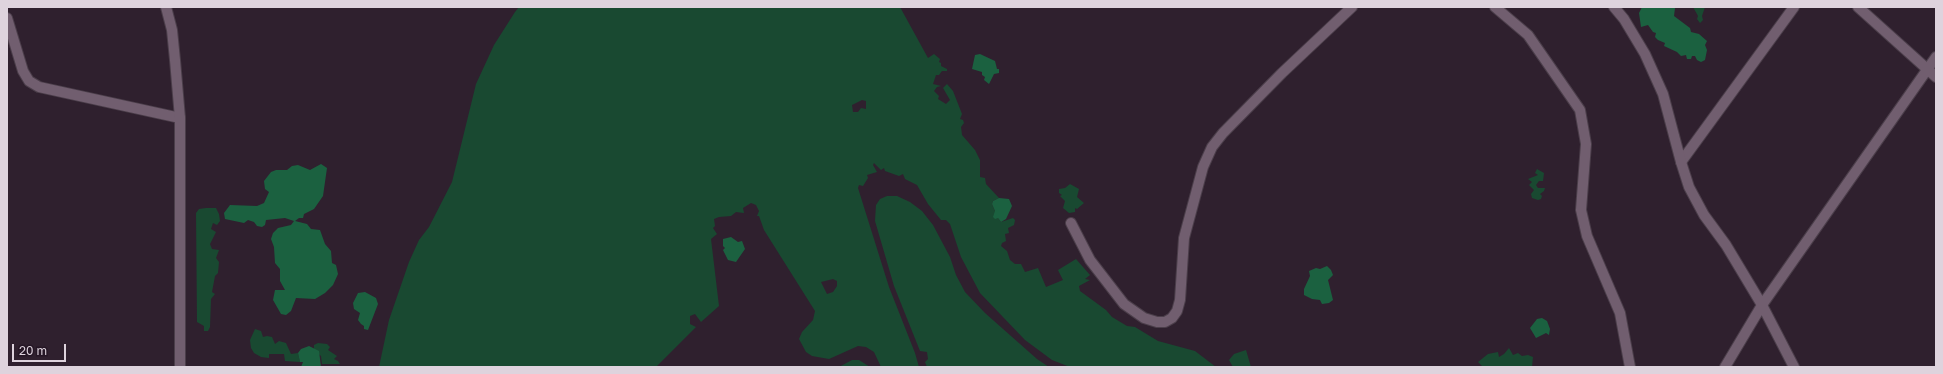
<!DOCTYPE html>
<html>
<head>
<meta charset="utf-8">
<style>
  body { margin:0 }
  #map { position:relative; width:1943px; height:374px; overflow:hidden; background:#2f202e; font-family:"Golos Text",sans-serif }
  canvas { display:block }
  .frame { position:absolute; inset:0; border:8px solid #ded3dd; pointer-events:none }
  .scale { position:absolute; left:12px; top:344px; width:54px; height:18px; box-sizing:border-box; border:2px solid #ded3dd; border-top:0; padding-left:5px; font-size:12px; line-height:14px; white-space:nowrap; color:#ded3dd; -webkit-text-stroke:3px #251625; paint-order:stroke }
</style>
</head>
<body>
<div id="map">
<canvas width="1943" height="374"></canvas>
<div class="frame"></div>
<div class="scale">20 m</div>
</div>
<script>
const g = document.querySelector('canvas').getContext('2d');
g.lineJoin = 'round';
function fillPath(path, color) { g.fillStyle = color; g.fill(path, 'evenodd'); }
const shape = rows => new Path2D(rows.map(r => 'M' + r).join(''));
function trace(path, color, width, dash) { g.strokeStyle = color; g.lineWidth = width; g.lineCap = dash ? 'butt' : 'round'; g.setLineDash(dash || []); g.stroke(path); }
const green = shape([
  [519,7,900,7,928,58,934,54,940,59,939,62,941,63,941,66,947,69,947,71,942,71,939,75,936,75,933,84,941,86,937,87,934,91,939,96,938,99,946,104,950,100,943,88,947,84,953,91,962,114,960,119,963,120,964,123,961,127,962,135,975,150,980,160,980,177,985,178,986,184,999,198,993,201,992,204,998,218,1001,222,1013,218,1015,220,1014,225,1008,228,1009,233,1005,234,1006,241,1002,243,1001,246,1007,251,1010,260,1015,264,1021,264,1025,272,1038,268,1046,287,1063,280,1058,270,1076,259,1090,275,1085,279,1090,280,1079,286,1080,291,1106,310,1112,317,1127,326,1135,327,1158,341,1195,351,1216,367,1070,367,1052,360,1025,340,980,293,961,257,950,224,946,220,941,220,928,204,917,185,905,179,903,174,899,176,885,171,884,168,881,170,874,163,873,165,877,172,867,175,868,178,863,186,859,185,858,188,889,287,915,353,919,367,881,367,874,352,866,347,858,346,829,359,812,356,806,352,799,339,802,332,813,320,815,311,764,230,759,216,757,216,759,211,756,205,751,203,743,208,744,213,736,212,731,216,719,217,714,219,715,226,713,228,717,234,711,239,719,306,701,322,695,314,690,316,690,324,696,327,656,367,379,367,389,320,409,262,419,240,429,227,452,182,476,84,494,45,515,12],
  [862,100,866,101,866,109,861,108,858,112,853,112,852,105],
  [833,279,837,281,837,286,833,292,827,294,821,282],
  [1693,7,1705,7,1702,16,1703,20,1700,23,1697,19,1698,16],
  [1537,169,1544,173,1543,181,1539,181,1536,185,1538,188,1545,188,1544,191,1540,194,1542,196,1541,199,1538,200,1532,198,1531,194,1534,190,1529,185,1532,182,1528,179,1538,175,1535,173],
  [1070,184,1079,189,1077,197,1084,203,1077,209,1075,208,1075,212,1069,213,1063,208,1065,201,1060,196,1062,195,1059,193,1059,189,1065,188],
  [887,196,897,196,910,202,922,211,933,225,950,257,956,275,965,292,985,313,1037,359,1049,367,927,367,925,362,928,359,927,352,920,351,894,286,875,221,876,205,880,199],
  [206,208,216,208,219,214,220,221,217,225,213,223,211,229,216,232,210,244,212,249,219,250,216,258,219,262,218,273,215,276,212,292,215,294,211,299,210,327,208,331,204,331,204,326,197,322,196,213,199,209],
  [255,329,261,331,263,337,267,336,272,337,275,344,279,341,286,343,291,354,298,353,300,362,285,361,284,354,269,354,269,358,261,357,254,353,251,348,250,340],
  [318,343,327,344,330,347,328,350,337,356,334,359,338,361,340,364,322,364,321,356,314,350,314,345],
  [1509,348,1513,355,1518,353,1522,356,1528,355,1533,357,1532,367,1483,367,1478,362,1488,354,1498,352,1499,357,1504,354],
  [1246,350,1251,367,1233,367,1229,360,1234,354],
  [852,360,859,360,870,367,839,367]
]);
const forest = shape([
  [1636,7,1675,8,1674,16,1690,28,1691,32,1699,34,1707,41,1705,45,1707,50,1705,60,1701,62,1697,60,1695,56,1692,56,1691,59,1687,59,1686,55,1681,56,1677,52,1664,46,1665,43,1658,40,1655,37,1656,33,1653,32,1648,25,1641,27,1639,13,1642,7],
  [980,54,995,61,997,69,999,69,999,73,994,74,989,84,984,80,985,77,982,75,982,72,972,69,975,55],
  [321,164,327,168,323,196,314,209,304,214,303,218,299,218,295,221,307,224,311,229,320,230,325,244,331,251,332,263,336,265,338,274,333,285,325,293,315,299,296,298,291,311,286,315,281,314,273,300,275,290,285,290,280,281,280,269,275,263,274,247,271,239,273,233,278,228,291,225,294,221,285,218,266,220,265,225,262,227,257,226,254,222,248,220,244,223,225,219,224,213,230,205,257,206,264,203,269,192,265,189,264,181,271,172,276,170,287,170,292,166,298,165,310,170],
  [999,198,1009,199,1012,206,1006,219,1001,222,998,218,995,219,993,217,995,211,992,204,993,201],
  [731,237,738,242,742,241,745,249,736,262,728,260,723,250,725,248,723,246,723,239],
  [1327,266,1331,270,1333,275,1328,280,1333,300,1329,303,1322,304,1320,300,1312,299,1304,295,1304,289,1310,276,1309,271,1316,268,1320,269],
  [365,292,376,298,378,304,368,330,364,329,364,326,361,324,358,320,360,313,354,309,353,303,358,293],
  [1542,318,1547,321,1550,329,1549,335,1546,333,1536,338,1530,328,1537,319],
  [309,346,319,351,321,367,301,367,303,362,300,362,298,353,301,349]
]);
const minor = shape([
  [1495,7,1528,35,1580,110,1586,144,1581,210,1587,236,1620,313,1630,367],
  [1858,7,1936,77],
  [7,18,23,71,29,81,39,87,180,118],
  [1681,162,1794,7],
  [1071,223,1090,260,1124,304,1144,318,1157,322,1165,322,1172,318,1177,311,1180,300,1184,238,1203,167,1212,147,1223,133,1282,73,1352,7]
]);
const tertiary = shape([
  [166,7,172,30,175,60,180,118,180,367],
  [1614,7,1624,19,1645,54,1663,94,1681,162,1689,187,1704,215,1726,245,1762,305,1794,367],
  [1725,367,1762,305,1936,57]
]);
fillPath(green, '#194931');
fillPath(forest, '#1b6140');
trace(minor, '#4b3e4a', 12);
trace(tertiary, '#4b3e4a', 12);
trace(minor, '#715e6f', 10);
trace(tertiary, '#715e6f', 10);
</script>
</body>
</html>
